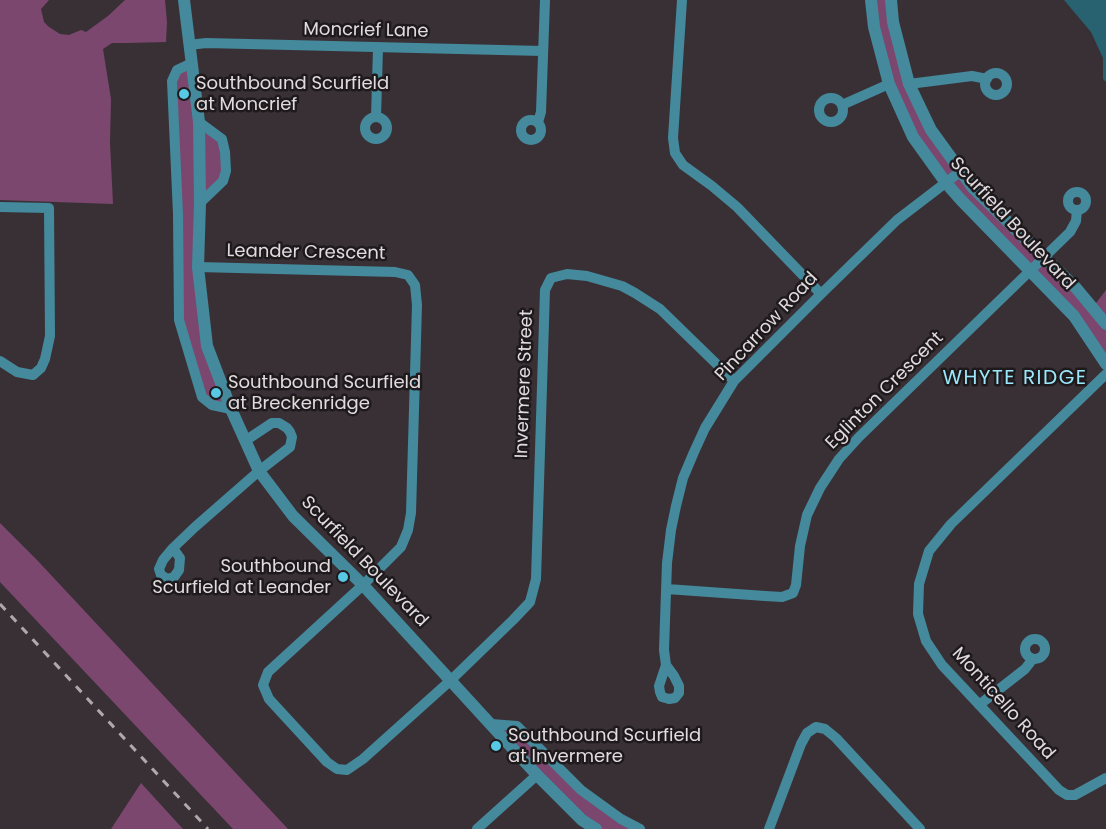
<!DOCTYPE html>
<html>
<head>
<meta charset="utf-8">
<style>
  body { margin:0 }
  canvas { display:block; background:#393036 }
</style>
</head>
<body>
<canvas width="1106" height="829"></canvas>
<script>
const g = document.querySelector('canvas').getContext('2d');
g.lineJoin = 'round';
function fillPath(path, color) { g.fillStyle = color; g.fill(path, 'evenodd'); }
const shape = rows => new Path2D(rows.map(r => 'M' + r).join(''));
function trace(path, color, width, dash) { g.strokeStyle = color; g.lineWidth = width; g.lineCap = dash ? 'butt' : 'round'; g.setLineDash(dash || []); g.stroke(path); }
function label(font, color, halo, rows, align = 'center') {
  g.font = font + ' Poppins,sans-serif'; g.lineWidth = 5; g.setLineDash([]); g.textBaseline = 'middle'; g.strokeStyle = halo; g.fillStyle = color; for (const [text, x, y, turn = 0] of rows) {
    g.save(); g.translate(x, y); g.rotate((+turn || 0) * Math.PI / 180); g.textAlign = isNaN(turn) ? turn : align; if (halo) g.strokeText(text, 0, 0); g.fillText(text, 0, 0); g.restore();
  }
}
const green = shape([
  [0,0,49,0,41,9,44,22,49,27,60,34,69,35,81,30,86,32,108,16,125,0,165,0,167,22,166,42,127,43,112,43,103,49,111,99,110,143,113,204,0,200],
  [871,0,891,0,909,84,973,188,1093,307,1106,290,1106,364,1074,316,946,183,889,84],
  [192,63,199,122,222,139,226,171,200,203,207,346,231,409,202,397,179,320,177,70],
  [0,523,37,560,288,829,233,829,0,582],
  [491,724,517,726,581,790,640,829,596,829],
  [141,783,183,829,111,829]
]);
const water = shape([
  [1064,0,1106,0,1106,82,1103,79,1103,58,1091,32]
]);
const minor = shape([
  [682,0,673,138,675,153,683,165,712,186,737,207,821,294],
  [189,45,206,43,543,51],
  [192,63,177,70,172,81,178,214,179,320,202,397,212,405,231,409],
  '985 84a11 11 0 1 1 22 0a11 11 0 1 1-22 0Z',
  [909,84,972,76,987,79],
  '819 110a12 12 0 1 1 24 0a12 12 0 1 1-24 0Z',
  [842,105,889,84],
  [376,117,378,48],
  '365 128a11 11 0 1 1 22 0a11 11 0 1 1-22 0Z',
  '521 130a10 10 0 1 1 20 0a10 10 0 1 1-20 0Z',
  [199,122,222,139,225,152,226,171,223,181,200,203],
  [538,122,541,112,545,0],
  '1068 201a9 9 0 1 1 18 0a9 9 0 1 1-18 0Z',
  [0,207,49,208,50,336,45,359,41,368,33,375,17,372,0,361],
  [198,267,395,272,408,275,415,285,417,305,411,513,408,530,401,547,363,585,268,672,263,685,269,699,327,762,337,769,347,770,363,759,451,680,513,620,530,602,536,579,545,290,551,278,567,274,587,276,622,286,635,293,660,309,734,381],
  [1106,374,951,524,929,551,919,584,918,614,926,641,942,665,1059,790,1067,795,1075,795,1106,778],
  [173,548,163,560,159,569,161,575,167,579,174,577,179,570,180,558,173,548,195,527,259,471,290,447,292,437,290,432,287,428,279,423,272,423,245,441],
  [667,589,765,596,782,597,793,593,796,585,800,546,807,515,820,488,839,459,859,437,1070,232,1076,221,1077,210],
  '1025 649a10 10 0 1 1 20 0a10 10 0 1 1-20 0Z',
  [666,665,664,650,667,563,671,530,676,506,683,478,694,452,705,428,734,381,821,294,897,220,961,171],
  [666,665,674,676,679,686,679,693,675,698,669,699,662,697,660,692,659,686,666,665],
  [979,705,1025,669,1032,660],
  [491,724,517,726,581,790,621,819,640,829],
  [477,829,537,775],
  [769,829,801,744,807,733,816,727,825,729,836,738,920,829]
]);
const tertiary = shape([
  [184,0,199,122,200,203,198,267,207,346,231,409,259,471,293,516,363,585,537,775,582,820,596,829],
  [871,0,874,27,889,84,913,137,946,183,961,200,1074,316,1106,364],
  [891,0,893,22,909,84,931,130,973,188,1076,288,1106,324]
]);
const rail = shape([
  [0,604,208,829]
]);
const markers = [
  [184,94,6,"#58c9e4"],
  [216,393,6,"#58c9e4"],
  [343,577,6,"#58c9e4"],
  [496,746,6,"#58c9e4"]
];
const streetNames = [
  ["Moncrief Lane",366,31,1],
  ["Scurfield Boulevard",1012,224,47],
  ["Leander Crescent",306,253,1],
  ["Pincarrow Road",767,327,-47],
  ["Invermere Street",525,384,-88],
  ["Eglinton Crescent",885,391,-45],
  ["Scurfield Boulevard",364,562,46],
  ["Monticello Road",1003,704,48]
];
const poiNames = [
  ["Southbound Scurfield",196,84],
  ["at Moncrief",196,105],
  ["Southbound Scurfield",228,383],
  ["at Breckenridge",228,404],
  ["Southbound",331,567,"right"],
  ["Scurfield at Leander",331,588,"right"],
  ["Southbound Scurfield",508,736],
  ["at Invermere",508,757]
];
const neighbourhoodNames = [
  ["WHYTE RIDGE",1015,379]
];
fillPath(green, '#7b476e');
fillPath(water, '#286270');
trace(minor, '#448a9c', 10);
trace(tertiary, '#448a9c', 12);
trace(rail, '#afa8ad', 3, [8, 8]);
for (const [x, y, r, color] of markers) { const dot = new Path2D(); dot.arc(x, y, r, 0, 2 * Math.PI); g.fillStyle = color; g.fill(dot); trace(dot, '#1e1a1c', 2); }
label('18px', '#e1dbdf', '#1e1a1c', streetNames);
label('18px', '#e1dbdf', '#1e1a1c', poiNames, 'left');
g.letterSpacing = '1.5px';
label('20px', '#9be7fb', '#1e1a1c', neighbourhoodNames);
g.letterSpacing = '0px';
</script>
</body>
</html>
